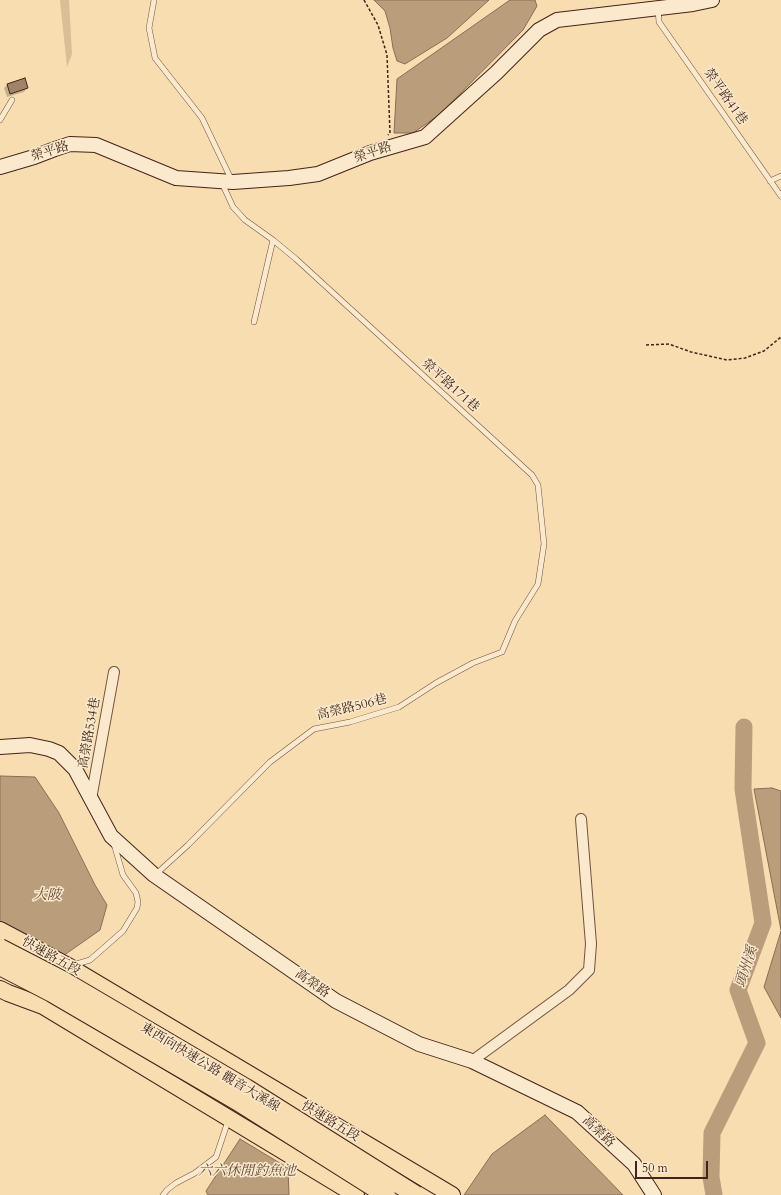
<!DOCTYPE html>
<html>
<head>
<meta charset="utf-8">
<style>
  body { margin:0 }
  #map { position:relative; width:781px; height:1195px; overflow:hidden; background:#f7ddb0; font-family:Cardo,serif }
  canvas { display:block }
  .scale { position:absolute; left:635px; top:1161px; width:73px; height:18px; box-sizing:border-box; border:2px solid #442418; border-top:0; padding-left:5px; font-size:12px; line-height:14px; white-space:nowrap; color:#442418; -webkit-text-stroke:3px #fae9cc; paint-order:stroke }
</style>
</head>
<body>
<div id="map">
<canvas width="781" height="1195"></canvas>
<div class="scale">50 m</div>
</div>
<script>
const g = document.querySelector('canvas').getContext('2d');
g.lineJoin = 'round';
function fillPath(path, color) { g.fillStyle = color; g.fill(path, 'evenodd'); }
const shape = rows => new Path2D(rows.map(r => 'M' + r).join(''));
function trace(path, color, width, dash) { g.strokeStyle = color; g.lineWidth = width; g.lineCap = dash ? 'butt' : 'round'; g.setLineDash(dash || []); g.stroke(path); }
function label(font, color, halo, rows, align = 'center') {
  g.font = font + ' Cardo,"Noto Serif TC",serif'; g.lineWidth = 3; g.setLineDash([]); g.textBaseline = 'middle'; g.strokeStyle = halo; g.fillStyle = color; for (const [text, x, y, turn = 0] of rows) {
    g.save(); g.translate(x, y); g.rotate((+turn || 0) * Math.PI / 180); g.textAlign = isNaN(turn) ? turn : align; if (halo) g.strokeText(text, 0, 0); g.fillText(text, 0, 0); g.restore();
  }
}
const green = shape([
  [60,0,69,0,72,54,67,67]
]);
const water = shape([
  [374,0,489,0,447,38,405,64,397,61,393,48,390,28,385,11,374,0],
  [510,0,535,0,537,6,523,30,439,115,413,133,394,133,397,79,510,0],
  [0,776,35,777,59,813,95,885,107,905,100,930,60,958,0,923,0,776],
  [772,788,781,791,781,930,754,789,772,788],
  [781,931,781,1018,764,987,781,931],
  [545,1115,623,1195,464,1195,492,1154,545,1115],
  [240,1139,288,1168,289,1195,208,1195,206,1191,240,1139]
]);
const shadow = shape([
  [8,84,27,88,24,92,7,97,4,88]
]);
const river = shape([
  [714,1195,711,1177,712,1133,757,1043,738,990,763,923,743,789,744,727]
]);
const building = shape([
  [25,78,28,88,10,94,7,84,25,78]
]);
const path = shape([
  [364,0,378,25,387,55,390,133,388,135],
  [646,345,669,344,691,352,727,360,745,358,764,351,781,337]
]);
const lane = shape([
  [154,0,149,28,155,58,202,118,232,181],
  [658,9,659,22,781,196],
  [0,120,12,100],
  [770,181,781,176],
  [254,322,273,240],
  [155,875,188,845,270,762,314,729,350,722,399,707,436,683,473,663,502,652,515,621,538,584,544,544,538,485,532,475,296,259,273,240,245,220,233,207,222,183],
  [73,965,90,960,123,931,137,908,138,902,136,893,123,875,114,844],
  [163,1195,167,1190,176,1183,195,1173,216,1157,228,1121]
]);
const street = shape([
  [91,799,114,672],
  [472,1061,569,990,589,970,591,944,581,819]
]);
const secondary = shape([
  [0,167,34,157,55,149,70,144,96,145,176,178,233,182,289,178,318,174,370,153,425,137,496,73,539,30,557,20,693,4,712,0],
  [0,747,30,745,49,749,59,753,75,769,111,836,154,875,336,1001,419,1044,472,1061,577,1112,634,1164,654,1195]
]);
const primary = shape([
  [0,930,68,966,452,1195],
  [0,989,8,993,43,1006,356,1195]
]);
const highwayBridge = shape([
  [0,948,64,981,246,1088,416,1195],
  [0,966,52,993,237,1101,386,1195]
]);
const streetNames = [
  ["榮平路41巷",725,97,55],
  ["榮平路",50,152,-17],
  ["榮平路",373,153,-19],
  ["榮平路171巷",450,386,42],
  ["高榮路506巷",352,708,-14],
  ["高榮路534巷",90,733,-80],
  ["快速路五段",51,957,29],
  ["高榮路",312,984,35],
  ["東西向快速公路 觀音大溪線",210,1068,31],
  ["快速路五段",330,1122,31],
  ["高榮路",598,1132,43]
];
const waterNames = [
  ["大陂",47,896],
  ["頭州溪",747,967,-72],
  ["六六休閒釣魚池",247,1172]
];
fillPath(green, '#d9be96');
fillPath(water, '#ba9e7c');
trace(water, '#8b6d54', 1);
fillPath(shadow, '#0003');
trace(river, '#ba9e7c', 17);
fillPath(building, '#a18467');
trace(building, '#442418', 1);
trace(lane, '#71523e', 6);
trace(street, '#71523e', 12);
trace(secondary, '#442418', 16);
trace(primary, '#442418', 18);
trace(path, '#442418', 1.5, [3, 2]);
trace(lane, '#fae9cc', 5);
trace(street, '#fae9cc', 10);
trace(secondary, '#fae9cc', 14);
trace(primary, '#f7ddb0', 16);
trace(highwayBridge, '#442418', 20, []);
trace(highwayBridge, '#f7ddb0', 18);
label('13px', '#442418', '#fae9cc', streetNames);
label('italic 14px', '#674936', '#fae9cc', waterNames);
</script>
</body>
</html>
